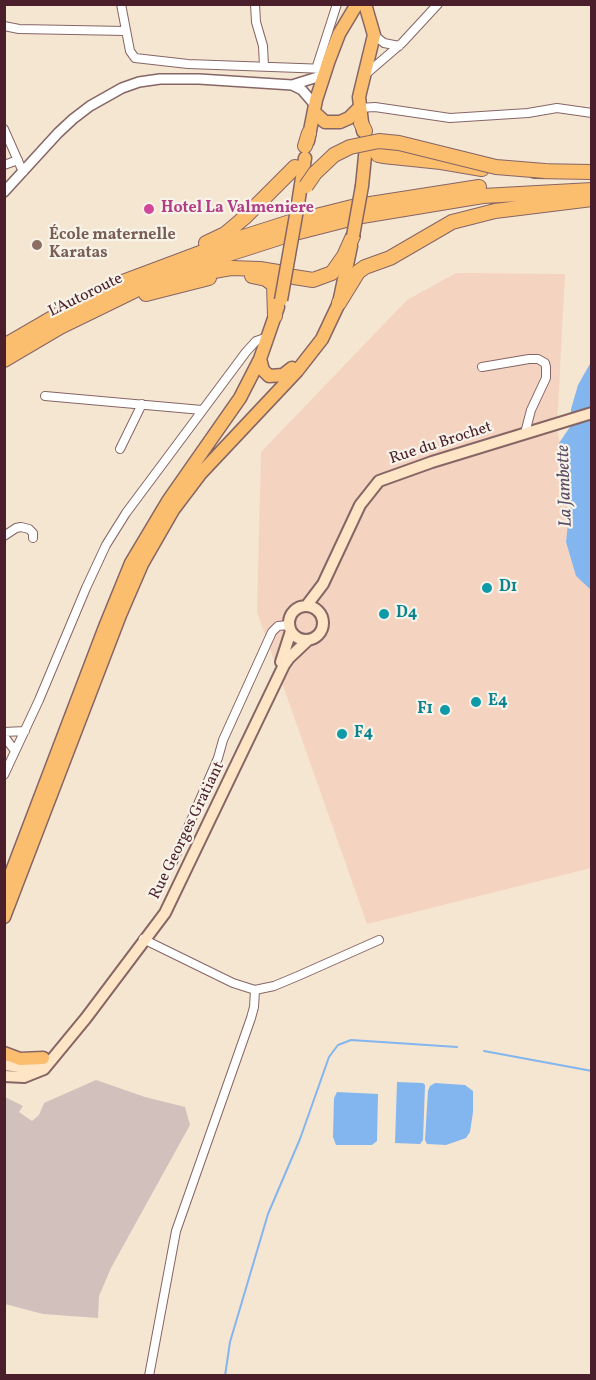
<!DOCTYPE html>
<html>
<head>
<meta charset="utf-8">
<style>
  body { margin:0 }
  #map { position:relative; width:596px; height:1380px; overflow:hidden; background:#f5e6d2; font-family:Vollkorn,serif }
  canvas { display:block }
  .frame { position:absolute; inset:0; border:6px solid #4a1f2b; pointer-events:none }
</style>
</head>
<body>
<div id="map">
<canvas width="596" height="1380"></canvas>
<div class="frame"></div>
</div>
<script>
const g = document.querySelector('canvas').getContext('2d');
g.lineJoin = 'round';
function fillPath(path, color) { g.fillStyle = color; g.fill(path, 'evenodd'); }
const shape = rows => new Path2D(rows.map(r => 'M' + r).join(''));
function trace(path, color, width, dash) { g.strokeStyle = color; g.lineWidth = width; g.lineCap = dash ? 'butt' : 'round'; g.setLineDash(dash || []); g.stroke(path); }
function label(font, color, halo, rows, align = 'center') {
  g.font = font + ' Vollkorn,serif'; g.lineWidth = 4.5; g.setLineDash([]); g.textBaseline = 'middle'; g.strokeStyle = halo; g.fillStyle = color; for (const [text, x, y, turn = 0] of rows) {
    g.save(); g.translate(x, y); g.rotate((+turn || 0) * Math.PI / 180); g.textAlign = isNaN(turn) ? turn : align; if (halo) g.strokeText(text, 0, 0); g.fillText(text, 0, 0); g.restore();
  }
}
const built = shape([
  [456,273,565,274,557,428,570,505,566,542,576,576,591,590,591,868,367,924,257,612,261,452,407,300]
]);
const industrial = shape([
  [96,1080,145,1097,185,1107,190,1125,111,1268,99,1296,98,1318,43,1314,5,1304,5,1097,23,1106,19,1112,32,1121,39,1115,44,1103]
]);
const water = shape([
  [591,362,591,590,576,576,566,542,570,505,559,443,570,427,571,409,578,385],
  [397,1082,423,1083,425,1085,423,1140,420,1144,395,1143],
  [435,1083,465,1085,473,1091,473,1112,470,1132,466,1138,446,1145,427,1144,425,1140,428,1091,430,1086],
  [337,1092,378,1094,377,1141,372,1145,336,1145,333,1137,334,1098]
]);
const stream = shape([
  [484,1051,592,1071],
  [225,1376,230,1342,268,1214,300,1139,329,1057,338,1045,351,1040,457,1047]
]);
const minor = shape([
  [121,4,130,51,135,58,188,64,327,69],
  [255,4,256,22,263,46,264,66],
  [4,26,19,29,126,31],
  [374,35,384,43,399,46],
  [316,69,337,4],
  [366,74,402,43,438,4],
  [359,108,375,107,450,118,528,113,557,108,592,113],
  [4,129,23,172],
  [4,165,18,160],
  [482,367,529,359,538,359,545,363,546,367,546,378,531,410,525,433],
  [45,396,202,410],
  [120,449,142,404],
  [4,536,16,528,21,527,29,529,33,533,33,538],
  [4,732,25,731],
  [4,736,15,751],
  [4,775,39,700,86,588,106,545,126,513,246,352,256,341,268,337],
  [173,862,218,758,223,740,272,632,278,626,289,625],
  [143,939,233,983,255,990,274,986,298,976,379,940],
  [149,1376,176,1231,251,1018,254,1007,255,990]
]);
const tertiary = shape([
  [292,85,302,90,315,105],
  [4,192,58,133,73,119,90,106,122,88,139,82,160,79,199,79,292,85,324,75]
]);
const secondary = shape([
  [307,605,323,584,360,505,379,481,432,462,592,413],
  '289 623a17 17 0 1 1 34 0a17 17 0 1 1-34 0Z',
  [281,662,291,631],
  [4,1065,22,1067,36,1063,44,1058],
  [4,1076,24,1077,44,1069,86,1018,165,913,284,665,289,658,308,640]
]);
const primary = shape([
  [314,112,325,122,340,122,349,118,359,108],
  [363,131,359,97,374,35,365,4],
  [308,141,316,100,329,60,339,34,357,4],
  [362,186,366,146],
  [298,204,305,158],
  [260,359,263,370,269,376,283,375,292,368],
  [4,892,105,627,131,563,168,501,240,398,260,359,278,307],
  [4,917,120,615,142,564,173,510,201,473,297,371,322,339,339,303,351,246],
  [4,1053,20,1059,43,1058]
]);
const motorway = shape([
  [361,123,365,131],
  [372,145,378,155,383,156,441,162,482,169],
  [305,146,309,133],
  [534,171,592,172],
  [364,205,479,187],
  [362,216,483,196,592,190],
  [300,220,352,207],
  [299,232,350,219],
  [206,243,225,234,244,218,295,167],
  [197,274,231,268,260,269,278,272],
  [252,276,266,279,274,285,275,316],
  [294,277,313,280,332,273,344,256,353,236],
  [146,294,209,278],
  [339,303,358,272,365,267,390,258,452,222,495,211,592,199],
  [4,346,66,310,120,283,240,238,290,222],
  [4,360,60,327,140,288,232,253,288,235]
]);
const primaryBridge = shape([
  [353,236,362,186],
  [281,300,298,204]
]);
const motorwayBridge = shape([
  [306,186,315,173,334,155,350,147,379,141,399,143,496,167,545,171]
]);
const markers = [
  [149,209,6,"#d1479c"],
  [37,245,6,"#8d6e63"],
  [487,588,6,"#0f9aa8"],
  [384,614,6,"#0f9aa8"],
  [476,702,6,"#0f9aa8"],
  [445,710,6,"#0f9aa8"],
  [342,734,6,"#0f9aa8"]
];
const hotelNames = [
  ["Hotel La Valmeniere",161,209]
];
const educationNames = [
  ["École maternelle",49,236],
  ["Karatas",49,254]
];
const streetNames = [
  ["L'Autoroute",86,296,-26],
  ["Rue du Brochet",441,444,-18],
  ["Rue Georges Gratiant",188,831,-64]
];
const cultureNames = [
  ["D1",499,588],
  ["D4",396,614],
  ["E4",488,702],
  ["F1",433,710,"right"],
  ["F4",354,734]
];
const waterNames = [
  ["La Jambette",566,486,-92]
];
fillPath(built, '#f5d3c1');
fillPath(industrial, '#d1c0bc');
fillPath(water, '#83b5ef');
trace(stream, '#83b5ef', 2);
trace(minor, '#866565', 10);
trace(tertiary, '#866565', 12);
trace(secondary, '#866565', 14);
trace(primary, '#866565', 15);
trace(motorway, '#866565', 16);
trace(minor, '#fff', 8);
trace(tertiary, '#fff', 9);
trace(secondary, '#fde5c5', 10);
trace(primary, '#fbbd6e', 12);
trace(motorway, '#fbbd6e', 14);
trace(primaryBridge, '#866565', 15, []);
trace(motorwayBridge, '#866565', 16, []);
trace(primaryBridge, '#fbbd6e', 12);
trace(motorwayBridge, '#fbbd6e', 14);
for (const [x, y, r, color] of markers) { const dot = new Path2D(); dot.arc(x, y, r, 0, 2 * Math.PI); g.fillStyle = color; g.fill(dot); trace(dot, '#f7f3e8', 2); }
label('bold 16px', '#b23c85', '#f7f3e8', hotelNames, 'left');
label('bold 16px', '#785e54', '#f7f3e8', educationNames, 'left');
label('16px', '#4a1f2b', '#f7f3e8', streetNames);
label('bold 16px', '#0d838f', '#f7f3e8', cultureNames, 'left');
label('italic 18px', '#5b4c66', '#f7f3e8', waterNames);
</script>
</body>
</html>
